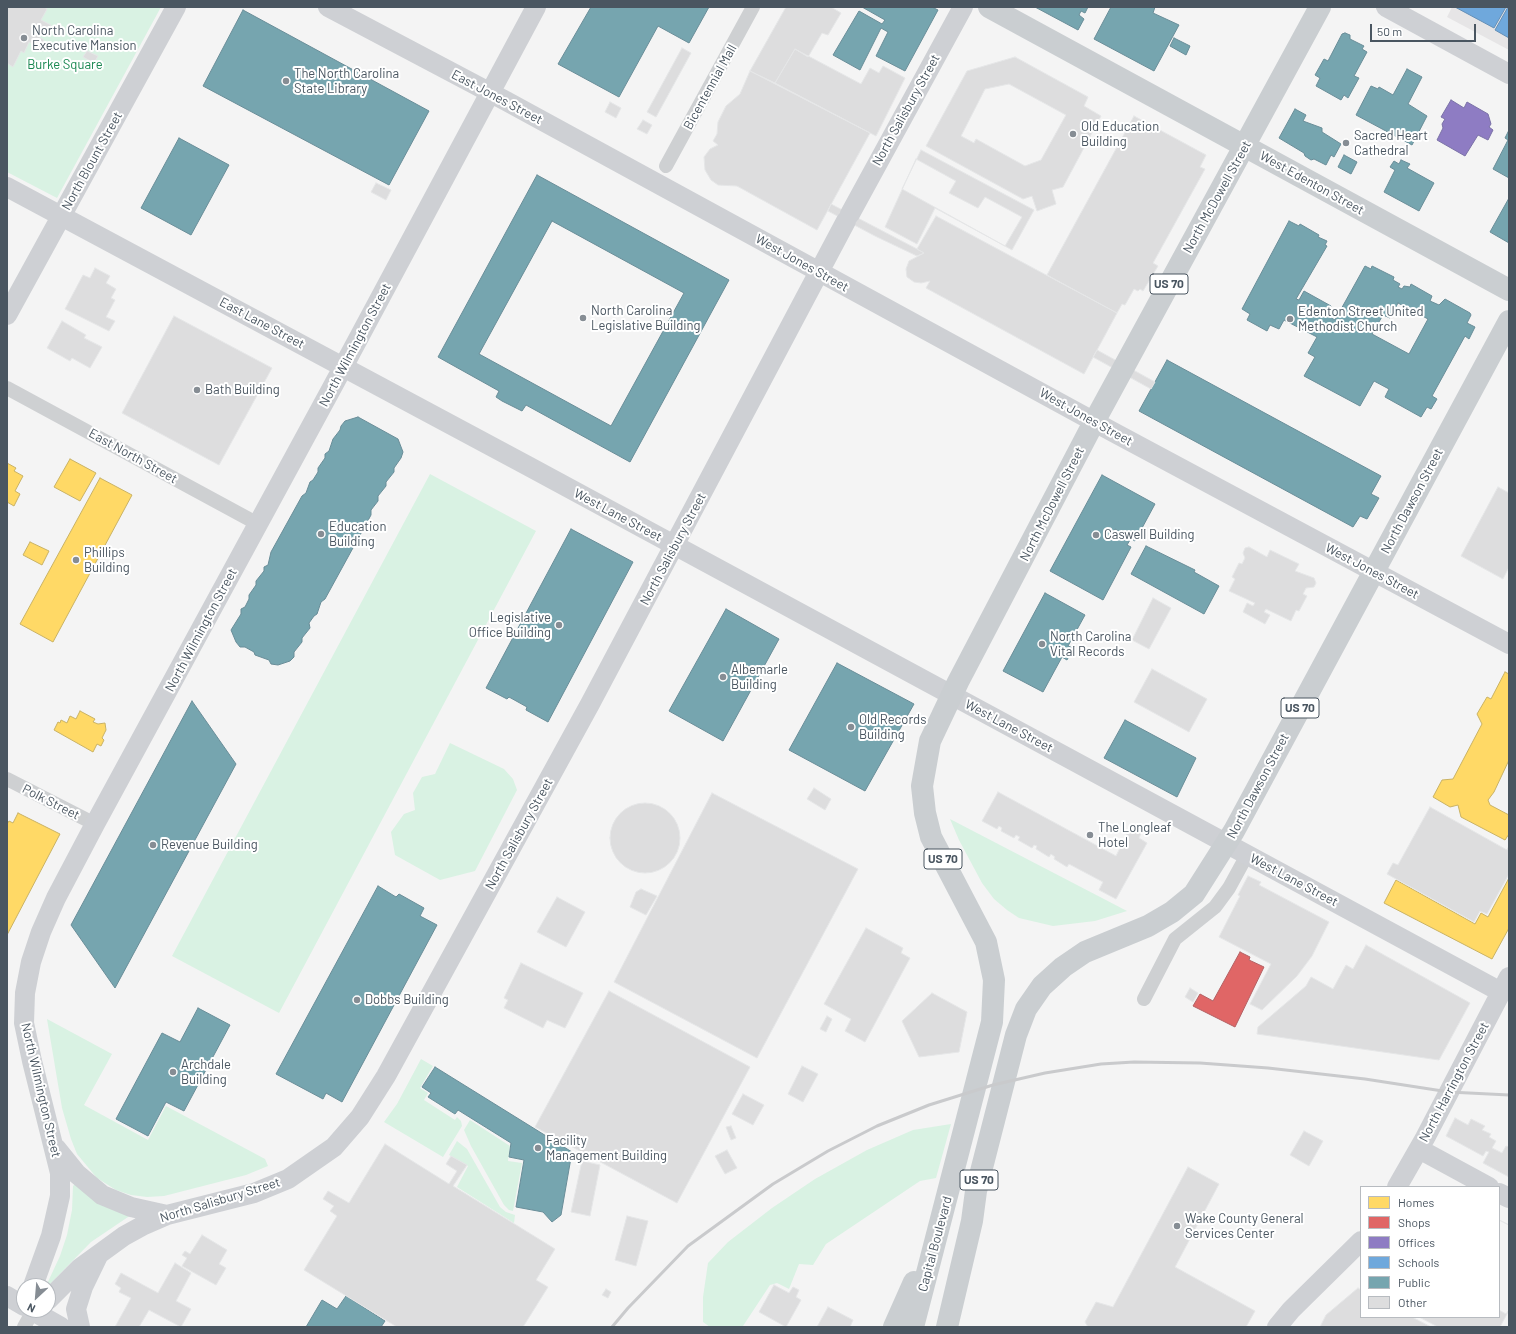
<!DOCTYPE html>
<html>
<head>
<meta charset="utf-8">
<style>
  body { margin:0 }
  #map { position:relative; width:1516px; height:1334px; overflow:hidden; background:#f4f4f4; font-family:Barlow,sans-serif }
  canvas { display:block }
  .frame { position:absolute; inset:0; border:8px solid #4a5661; pointer-events:none }
  .legend { position:absolute; left:1360px; top:1186px; width:140px; height:132px; box-sizing:border-box; background:#fff; border:1px solid #b7bbc0; margin:0; padding:5px 7px; list-style:none; font-size:12px; color:#4a5661 }
  .legend li { display:flex; align-items:center; gap:8px; height:20px }
  .legend b { width:20px; border:1px solid #b7bbc0 }
  .north { position:absolute; left:16px; top:1278px; width:40px; height:40px; box-sizing:border-box; background:#fff; border:1px solid #b7bbc0; border-radius:50%; rotate:206deg; font-size:11px; font-weight:700; line-height:16px; text-align:center; color:#4a5661 }
  .north::after { content:''; display:block; margin:auto; width:14px; height:18px; background:#868d94; clip-path:polygon(50% 0,100% 100%,50% 72%,0 100%) }
  .scale { position:absolute; left:1370px; top:24px; width:106px; height:18px; box-sizing:border-box; border:2px solid #4a5661; border-top:0; padding-left:5px; font-size:12px; line-height:14px; white-space:nowrap; color:#4a5661; -webkit-text-stroke:3px #fff; paint-order:stroke }
</style>
</head>
<body>
<div id="map">
<canvas width="1516" height="1334"></canvas>
<div class="frame"></div>
<ul class="legend">
<li><b style="height:11px;background:#ffd966"></b>Homes</li>
<li><b style="height:11px;background:#e06666"></b>Shops</li>
<li><b style="height:11px;background:#8e7cc3"></b>Offices</li>
<li><b style="height:11px;background:#6fa8dc"></b>Schools</li>
<li><b style="height:11px;background:#76a5af"></b>Public</li>
<li><b style="height:11px;background:#ddddde"></b>Other</li>
</ul>
<div class="north">N</div>
<div class="scale">50 m</div>
</div>
<script>
const g = document.querySelector('canvas').getContext('2d');
g.lineJoin = 'round';
function fillPath(path, color) { g.fillStyle = color; g.fill(path, 'evenodd'); }
const shape = rows => new Path2D(rows.map(r => 'M' + r).join(''));
function trace(path, color, width, dash) { g.strokeStyle = color; g.lineWidth = width; g.lineCap = dash ? 'butt' : 'round'; g.setLineDash(dash || []); g.stroke(path); }
function label(font, color, halo, rows, align = 'center') {
  g.font = font + ' Barlow,sans-serif'; g.lineWidth = 4; g.setLineDash([]); g.textBaseline = 'middle'; g.strokeStyle = halo; g.fillStyle = color; for (const [text, x, y, turn = 0] of rows) {
    g.save(); g.translate(x, y); g.rotate((+turn || 0) * Math.PI / 180); g.textAlign = isNaN(turn) ? turn : align; if (halo) g.strokeText(text, 0, 0); g.fillText(text, 0, 0); g.restore();
  }
}
const education = shape([
  [1452,7,1509,7,1509,50,1447,17]
]);
const green = shape([
  [7,7,161,7,57,198,7,172],
  [430,474,536,531,279,1013,172,956],
  [450,743,504,769,513,779,517,790,475,871,440,880,395,855,391,832,404,814,415,810,413,793,422,777,435,774],
  [950,819,1127,911,1095,921,1053,926,1019,918,1007,910,994,899,982,883,959,840],
  [47,1019,112,1054,84,1105,148,1140,166,1106,265,1159,268,1166,246,1175,164,1196,147,1197,131,1195,116,1190,97,1178,77,1154,71,1139,62,1108],
  [421,1059,433,1066,420,1088,428,1093,424,1100,455,1120,457,1117,461,1121,462,1126,443,1157,384,1122,397,1104],
  [470,1120,510,1146,508,1161,522,1163,513,1211,509,1210,504,1205,471,1146,464,1130],
  [951,1124,936,1178,920,1181,826,1244,813,1265,799,1264,789,1289,777,1283,770,1285,743,1326,710,1327,703,1322,703,1297,708,1263,728,1242,772,1208,815,1179,867,1150,913,1130],
  [457,1141,467,1149,500,1207,506,1212,515,1215,514,1223,457,1187,468,1166,449,1155],
  [75,1184,131,1215,91,1242,48,1286,46,1286,60,1256,67,1235,72,1210,73,1186]
]);
const homes = shape([
  [70,459,96,473,80,501,54,487,70,459],
  [7,463,16,468,14,471,23,476,15,491,20,494,14,506,7,502,7,463],
  [100,478,132,495,53,642,20,624,100,478],
  [30,542,49,551,42,565,23,555,30,542],
  [1505,672,1509,674,1509,760,1494,792,1488,800,1490,805,1509,815,1509,834,1505,840,1461,817,1458,805,1450,807,1433,797,1442,780,1453,779,1482,724,1477,714,1487,697,1491,699,1505,672],
  [80,711,95,719,93,722,98,724,105,723,106,730,102,738,104,740,101,746,97,744,93,752,54,730,58,722,60,723,61,720,67,723,70,716,76,719,80,711],
  [18,813,60,834,7,935,7,824,9,821,13,823,18,813],
  [1509,878,1509,928,1492,959,1384,903,1396,880,1475,924,1481,913,1488,917,1509,878]
]);
const shops = shape([
  [1240,952,1250,957,1249,960,1264,967,1235,1027,1193,1006,1200,994,1213,1001,1240,952]
]);
const offices = shape([
  [1451,100,1464,108,1467,102,1488,114,1491,124,1489,127,1493,130,1488,140,1478,135,1465,156,1437,140,1443,128,1442,124,1445,119,1441,117,1451,100]
]);
const schools = shape([
  [1455,7,1506,7,1494,28,1455,7],
  [1508,7,1509,7,1509,38,1495,30,1508,7]
]);
const public = shape([
  [591,7,709,7,689,43,658,26,619,97,558,64,591,7],
  [862,7,932,7,938,10,905,71,876,56,888,32,881,28,860,70,833,55,859,11,882,24,885,20,862,7],
  [1035,7,1088,7,1085,13,1081,11,1079,15,1084,19,1078,30,1035,7],
  [1111,7,1155,7,1153,13,1179,25,1154,71,1094,39,1111,7],
  [243,10,429,111,389,185,203,86,243,10],
  [1345,33,1350,35,1350,39,1364,46,1362,49,1367,52,1354,76,1359,78,1348,98,1344,95,1341,100,1316,86,1320,78,1315,75,1324,59,1328,61,1342,34,1345,33],
  [1174,38,1190,46,1186,55,1170,46,1174,38],
  [1407,69,1422,77,1408,104,1427,116,1412,145,1356,115,1371,86,1378,89,1379,87,1393,95,1407,69],
  [1295,109,1306,115,1303,121,1322,128,1322,132,1341,144,1334,157,1331,155,1326,165,1314,159,1311,160,1305,156,1304,153,1279,138,1295,109],
  [1509,130,1509,178,1493,169,1508,140,1505,138,1509,130],
  [179,138,229,165,191,235,141,208,179,138],
  [1344,155,1357,162,1351,174,1338,167,1344,155],
  [1401,160,1410,164,1407,168,1434,183,1419,211,1384,192,1395,170,1390,167,1394,161,1399,164,1401,160],
  [537,175,729,280,630,462,526,405,522,411,502,401,496,397,499,391,438,357,537,175],
  [1509,198,1509,243,1490,232,1509,198],
  [552,221,684,293,611,426,479,354,552,221],
  [1289,221,1299,226,1300,224,1319,235,1318,237,1327,241,1325,245,1327,246,1296,299,1299,300,1304,291,1331,306,1326,315,1335,320,1365,266,1371,269,1372,266,1394,277,1393,280,1400,284,1398,287,1402,289,1404,286,1410,287,1411,284,1432,296,1430,301,1439,305,1445,299,1470,313,1471,315,1467,323,1475,327,1469,339,1465,336,1432,396,1437,399,1431,409,1427,407,1421,417,1385,397,1389,389,1374,381,1360,406,1304,376,1315,357,1308,353,1317,337,1284,320,1279,329,1270,325,1267,331,1247,320,1250,314,1242,309,1289,221],
  [1398,303,1428,319,1409,354,1372,334,1383,315,1390,318,1398,303],
  [1167,360,1381,476,1371,494,1379,498,1367,519,1360,516,1353,527,1139,411,1167,360],
  [358,417,398,439,403,452,401,458,394,468,394,472,386,482,386,486,378,496,378,501,371,510,371,515,325,599,321,602,317,614,314,616,309,623,310,628,302,638,302,642,294,652,294,657,290,661,278,665,271,664,269,660,255,655,254,652,245,647,240,647,236,642,231,630,241,614,241,609,245,607,249,599,249,595,256,585,256,581,264,571,264,567,268,565,271,552,302,496,306,493,310,482,313,480,318,472,318,468,325,458,325,454,329,451,333,439,340,430,341,426,345,421,358,417],
  [1102,475,1155,504,1135,541,1115,529,1114,531,1130,540,1127,545,1131,547,1103,600,1050,571,1102,475],
  [571,529,633,562,548,722,526,710,527,707,509,697,507,699,486,688,571,529],
  [1146,546,1195,570,1194,572,1219,586,1204,614,1131,574,1146,546],
  [1045,593,1085,615,1068,646,1073,648,1067,660,1062,657,1043,692,1003,671,1045,593],
  [726,609,779,639,723,741,669,711,726,609],
  [837,663,914,704,865,791,789,750,837,663],
  [192,701,236,764,115,988,71,925,192,701],
  [1125,720,1196,758,1177,797,1104,758,1125,720],
  [378,886,396,897,399,894,424,908,420,916,437,925,342,1102,326,1093,323,1099,276,1074,378,886],
  [198,1008,230,1025,184,1111,166,1102,148,1136,116,1119,162,1033,180,1042,198,1008],
  [435,1067,572,1152,561,1215,552,1222,543,1212,516,1207,524,1160,509,1157,511,1143,458,1110,455,1114,428,1097,431,1093,422,1087,435,1067],
  [346,1296,385,1321,381,1327,306,1327,322,1300,337,1309,346,1296]
]);
const building = shape([
  [7,7,44,7,47,9,41,20,51,25,45,35,40,32,38,36,44,40,40,48,29,42,24,53,21,51,13,67,7,63,7,7],
  [786,7,831,7,841,13,828,35,822,33,808,57,795,49,775,83,750,71,786,7],
  [682,48,691,53,656,117,647,112,682,48],
  [795,49,861,84,870,68,879,73,883,66,905,78,876,136,775,83,795,49],
  [87,51,98,56,94,63,83,57,87,51],
  [1015,57,1088,97,1084,106,1101,116,1063,187,1052,190,1056,204,1037,211,1032,196,1023,199,926,146,967,71,1015,57],
  [1009,84,1066,115,1041,160,1025,166,976,139,974,143,961,136,985,89,1009,84],
  [750,71,870,133,817,230,737,186,718,185,711,180,705,170,704,157,710,149,718,145,713,141,717,134,718,122,726,106,740,94,750,71],
  [610,102,621,108,616,118,605,112,610,102],
  [1134,116,1206,155,1200,167,1205,169,1153,263,1158,266,1143,291,1140,289,1138,291,1134,289,1125,305,1122,304,1117,313,1047,275,1134,116],
  [643,120,652,125,647,134,637,129,643,120],
  [921,150,1034,210,1012,250,902,189,921,150],
  [916,159,956,181,949,193,978,208,985,197,1022,217,1005,246,935,208,917,244,885,227,916,159],
  [376,183,391,190,386,200,371,192,376,183],
  [831,204,917,249,924,253,917,256,875,236,828,211,831,204],
  [936,216,1117,313,1084,374,926,288,930,281,921,283,914,282,907,277,906,269,909,261,924,253,917,249,936,216],
  [95,268,110,276,106,283,116,289,111,298,115,300,106,317,115,321,109,331,65,309,83,275,90,278,95,268],
  [174,316,272,368,219,465,122,413,174,316],
  [62,321,86,335,84,338,102,347,90,368,72,358,70,361,47,348,62,321],
  [1097,350,1155,382,1151,389,1093,357,1097,350],
  [1498,487,1509,493,1509,567,1503,579,1461,556,1498,487],
  [1249,547,1267,557,1270,550,1299,564,1295,571,1314,578,1316,583,1314,587,1306,588,1303,594,1307,596,1299,611,1296,610,1291,621,1266,609,1264,612,1270,615,1265,624,1243,612,1247,603,1253,606,1255,603,1229,591,1235,579,1232,577,1239,563,1242,564,1245,558,1243,553,1245,548,1249,547],
  [1153,598,1171,608,1149,649,1132,640,1153,598],
  [1152,669,1207,699,1189,732,1134,702,1152,669],
  [814,788,831,799,825,810,807,799,814,788],
  [998,792,1116,856,1131,826,1142,831,1139,838,1147,843,1116,899,1099,890,1103,882,1069,864,1067,867,1054,859,1055,857,1051,854,1049,857,1036,849,1037,846,1034,845,1032,848,1018,840,1020,837,1016,835,1014,838,1001,831,1002,828,999,826,997,829,982,821,998,792],
  [712,793,858,869,757,1058,614,982,712,793],
  '610 838a35 35 0 1 1 70 0a35 35 0 1 1-70 0Z',
  [1430,807,1507,850,1509,846,1509,874,1487,914,1480,911,1474,922,1387,874,1393,863,1398,865,1430,807],
  [1248,876,1261,882,1259,885,1329,922,1312,956,1297,976,1262,1010,1250,1004,1271,964,1219,937,1240,896,1238,895,1248,876],
  [641,889,657,896,646,915,630,907,636,892,641,889],
  [557,897,585,912,566,947,537,932,557,897],
  [866,928,903,948,901,953,910,958,865,1042,845,1031,851,1019,824,1004,866,928],
  [1366,945,1470,1003,1439,1060,1257,1034,1258,1027,1306,986,1311,977,1333,989,1346,965,1353,969,1366,945],
  [521,963,583,993,565,1028,547,1020,543,1028,504,1008,508,1000,504,998,521,963],
  [1190,988,1198,993,1193,1002,1185,997,1190,988],
  [609,991,750,1067,677,1203,535,1127,609,991],
  [932,993,967,1012,959,1052,919,1057,902,1021,932,993],
  [827,1016,832,1019,826,1032,820,1029,827,1016],
  [802,1066,818,1074,803,1102,788,1094,802,1066],
  [743,1094,764,1105,753,1125,732,1114,743,1094],
  [1455,1118,1468,1125,1471,1119,1485,1126,1482,1130,1491,1134,1489,1137,1496,1141,1492,1148,1502,1153,1506,1146,1509,1147,1509,1177,1483,1163,1489,1152,1486,1151,1483,1156,1446,1136,1455,1118],
  [731,1126,736,1138,731,1140,726,1127,731,1126],
  [1304,1131,1323,1141,1309,1166,1290,1155,1304,1131],
  [385,1144,449,1184,457,1171,446,1164,451,1156,467,1165,453,1186,555,1249,536,1280,548,1287,523,1327,397,1327,304,1270,337,1216,330,1211,334,1206,323,1199,328,1191,349,1203,385,1144],
  [727,1150,737,1168,725,1174,715,1156,727,1150],
  [582,1161,600,1165,590,1216,571,1212,582,1161],
  [1188,1167,1219,1184,1175,1267,1255,1311,1246,1327,1088,1327,1085,1322,1096,1302,1113,1307,1188,1167],
  [627,1216,648,1221,636,1266,615,1260,627,1216],
  [1499,1220,1509,1225,1509,1310,1506,1314,1499,1310,1499,1220],
  [1499,1220,1509,1225,1509,1310,1500,1327,1438,1327,1419,1317,1499,1317,1499,1220],
  [202,1235,227,1250,219,1264,226,1268,216,1285,182,1266,187,1258,182,1255,185,1251,190,1254,202,1235],
  [175,1263,191,1273,176,1301,191,1309,181,1327,149,1310,139,1327,115,1327,131,1298,119,1292,121,1288,115,1284,121,1273,158,1293,175,1263],
  [774,1285,789,1293,793,1287,799,1290,796,1297,801,1300,786,1327,759,1312,774,1285],
  [1358,1288,1361,1290,1361,1317,1412,1317,1431,1327,1320,1327,1326,1315,1358,1288],
  [606,1289,611,1292,608,1298,602,1295,606,1289],
  [828,1307,853,1320,850,1327,817,1327,828,1307]
]);
const street = shape([
  [666,166,753,7],
  [7,388,258,524],
  [7,779,95,824],
  [1144,999,1175,939,1215,907,1229,888,1247,855],
  [24,1327,33,1311]
]);
const secondary = shape([
  [328,7,506,101,1113,432,1509,644],
  [1386,7,1509,74],
  [7,187,528,466,1501,992],
  [850,214,963,7],
  [7,315,176,7],
  [56,1148,77,1174,102,1195,131,1207,167,1215],
  [1419,1149,1489,1187],
  [1397,1187,1425,1138,1509,977],
  [1499,1193,1509,1198],
  [33,1286,51,1236,60,1196,60,1173,32,1061,24,1023,25,993,31,962,41,932,56,898,95,824,334,384,536,7],
  [7,1296,24,1306],
  [48,1300,80,1268,124,1236,144,1225,167,1215,254,1193,288,1179,334,1147,360,1117,386,1076,590,704,846,221],
  [31,1310,61,1327],
  [80,1327,76,1309,83,1287,98,1256],
  [1277,1327,1291,1310,1361,1241]
]);
const primary = shape([
  [989,7,1509,290],
  [894,1327,914,1282],
  [913,1327,992,1022,994,980,986,942,931,837,925,813,922,786,930,741,958,682,1094,422,1320,7],
  [947,1327,972,1221,976,1191,1016,1035,1026,1009,1042,986,1063,967,1085,952,1148,926,1172,912,1194,894,1234,831,1509,321]
]);
const rail = shape([
  [612,1327,628,1308,688,1246,773,1184,828,1151,877,1126,929,1105,993,1085,1045,1073,1101,1064,1134,1062,1200,1063,1268,1068,1365,1079,1449,1092,1509,1095]
]);
const markers = [
  [24,38,4,"#868d94"],
  [286,81,4,"#868d94"],
  [1073,134,4,"#868d94"],
  [1346,143,4,"#868d94"],
  [583,318,4,"#868d94"],
  [1290,319,4,"#868d94"],
  [197,390,4,"#868d94"],
  [321,534,4,"#868d94"],
  [1096,535,4,"#868d94"],
  [76,560,4,"#868d94"],
  [559,625,4,"#868d94"],
  [1042,644,4,"#868d94"],
  [723,677,4,"#868d94"],
  [851,727,4,"#868d94"],
  [1090,835,4,"#868d94"],
  [153,845,4,"#868d94"],
  [357,1000,4,"#868d94"],
  [173,1072,4,"#868d94"],
  [538,1148,4,"#868d94"],
  [1177,1226,4,"#868d94"]
];
const shields = [
  [1169,284,38],
  [1300,708,38],
  [943,859,38],
  [979,1180,38]
];
const shieldNames = [
  ["US 70",1169,284],
  ["US 70",1300,708],
  ["US 70",943,859],
  ["US 70",979,1180]
];
const poiNames = [
  ["North Carolina",32,31],
  ["Executive Mansion",32,46],
  ["The North Carolina",294,74],
  ["State Library",294,89],
  ["Old Education",1081,127],
  ["Building",1081,142],
  ["Sacred Heart",1354,136],
  ["Cathedral",1354,151],
  ["North Carolina",591,311],
  ["Legislative Building",591,326],
  ["Edenton Street United",1298,312],
  ["Methodist Church",1298,327],
  ["Bath Building",205,390],
  ["Education",329,527],
  ["Building",329,542],
  ["Caswell Building",1104,535],
  ["Phillips",84,553],
  ["Building",84,568],
  ["Legislative",551,618,"right"],
  ["Office Building",551,633,"right"],
  ["North Carolina",1050,637],
  ["Vital Records",1050,652],
  ["Albemarle",731,670],
  ["Building",731,685],
  ["Old Records",859,720],
  ["Building",859,735],
  ["The Longleaf",1098,828],
  ["Hotel",1098,843],
  ["Revenue Building",161,845],
  ["Dobbs Building",365,1000],
  ["Archdale",181,1065],
  ["Building",181,1080],
  ["Facility",546,1141],
  ["Management Building",546,1156],
  ["Wake County General",1185,1219],
  ["Services Center",1185,1234]
];
const parkNames = [
  ["Burke Square",65,65]
];
const streetNames = [
  ["Bicentennial Mall",710,87,-61],
  ["East Jones Street",497,97,28],
  ["North Salisbury Street",906,110,-61],
  ["North Blount Street",92,161,-61],
  ["West Edenton Street",1312,183,29],
  ["North McDowell Street",1217,197,-61],
  ["West Jones Street",802,263,29],
  ["East Lane Street",262,323,28],
  ["North Wilmington Street",355,345,-62],
  ["West Jones Street",1086,417,29],
  ["East North Street",133,456,29],
  ["North Dawson Street",1412,501,-62],
  ["North McDowell Street",1052,504,-63],
  ["West Lane Street",618,515,28],
  ["North Salisbury Street",673,549,-62],
  ["West Jones Street",1372,571,28],
  ["North Wilmington Street",201,630,-62],
  ["West Lane Street",1009,726,28],
  ["North Dawson Street",1258,786,-62],
  ["Polk Street",51,802,27],
  ["North Salisbury Street",519,834,-61],
  ["West Lane Street",1294,880,28],
  ["North Harrington Street",1454,1082,-62],
  ["North Wilmington Street",41,1090,77],
  ["North Salisbury Street",220,1200,-17],
  ["Capital Boulevard",935,1244,-75]
];
fillPath(education, '#e6e5e6');
fillPath(green, '#d9f2e3');
fillPath(homes, '#ffd966');
trace(homes, '#c9b264', 1);
fillPath(shops, '#e06666');
trace(shops, '#b36164', 1);
fillPath(offices, '#8e7cc3');
trace(offices, '#7a71a6', 1);
fillPath(schools, '#6fa8dc');
trace(schools, '#648fb7', 1);
fillPath(public, '#76a5af');
trace(public, '#698d98', 1);
fillPath(building, '#ddddde');
trace(building, '#e5e6e7', 1);
trace(street, '#ced0d2', 14);
trace(secondary, '#ced0d4', 20);
trace(primary, '#caced1', 22);
trace(rail, '#c9cacc', 3);
for (const [x, y, r, color] of markers) { const dot = new Path2D(); dot.arc(x, y, r, 0, 2 * Math.PI); g.fillStyle = color; g.fill(dot); trace(dot, '#fff', 1.5); }
for (const [x, y, w] of shields) { const box = new Path2D(); box.roundRect(x - w / 2, y - 10, w, 20, 3); g.fillStyle = '#fff'; g.fill(box); trace(box, '#4a5661', 1); }
label('bold 12px', '#4a5661', null, shieldNames);
label('13px', '#4a5661', '#fff', poiNames, 'left');
label('13px', '#17864f', '#fff', parkNames);
label('13px', '#4a5661', '#fff', streetNames);
</script>
</body>
</html>
